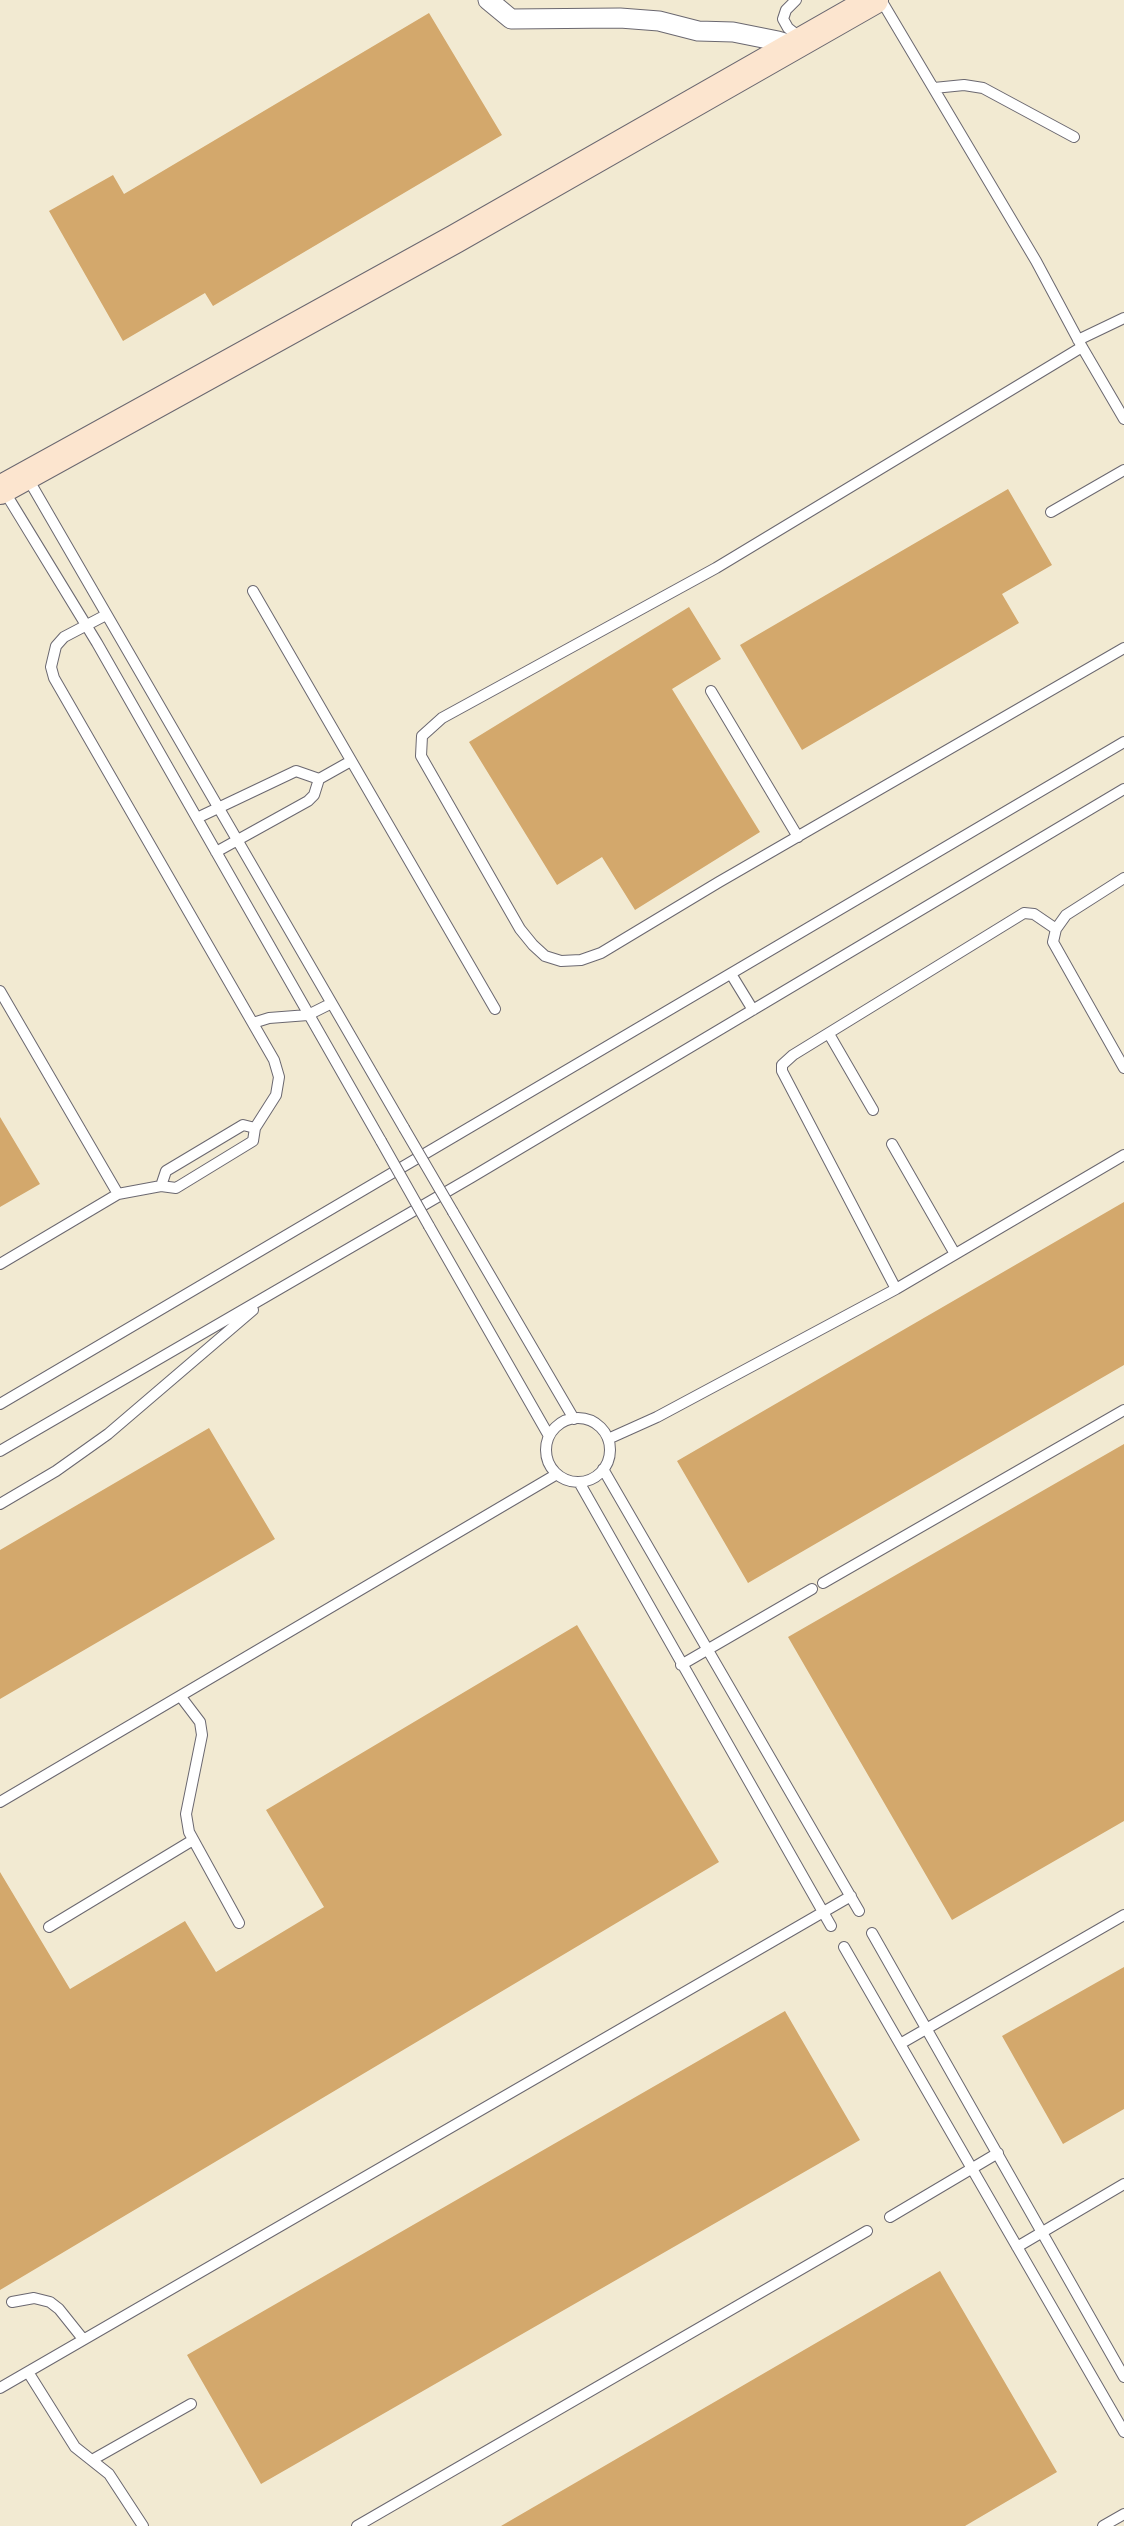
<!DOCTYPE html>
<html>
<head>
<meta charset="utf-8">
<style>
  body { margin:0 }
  canvas { display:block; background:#f2ead2 }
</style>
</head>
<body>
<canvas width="1124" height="2526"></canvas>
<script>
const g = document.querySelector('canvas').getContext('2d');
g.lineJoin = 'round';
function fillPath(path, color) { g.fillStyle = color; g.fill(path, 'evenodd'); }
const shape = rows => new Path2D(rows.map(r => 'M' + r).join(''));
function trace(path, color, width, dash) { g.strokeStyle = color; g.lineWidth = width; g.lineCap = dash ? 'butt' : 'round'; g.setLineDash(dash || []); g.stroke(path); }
const building = shape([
  [429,13,502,135,213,306,205,293,123,341,49,211,113,175,124,194],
  [1008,489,1052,565,1002,594,1019,623,802,750,740,645],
  [689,607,721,659,672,689,760,832,635,910,602,857,557,885,469,742],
  [0,1117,40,1184,0,1207],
  [1124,1202,1124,1365,748,1583,677,1461],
  [209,1428,275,1539,0,1699,0,1550],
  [1124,1444,1124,1821,952,1920,788,1637],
  [577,1625,719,1862,0,2290,0,1872,70,1989,185,1921,216,1972,324,1907,266,1810],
  [1124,1967,1124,2109,1063,2144,1002,2036],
  [785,2011,860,2140,261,2484,187,2355],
  [940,2271,1057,2472,965,2526,501,2526]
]);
const lane = shape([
  [796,0,786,10,783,19,788,28,802,39],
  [881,0,1036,261,1082,347,1124,419],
  [934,88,964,85,983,88,1074,137],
  [1078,340,1124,318],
  [1082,347,716,568,442,718,422,736,421,756,520,929,533,945,545,956,561,961,581,960,601,953,719,882,1124,648],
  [27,477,404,1128],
  [3,489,97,643,381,1141],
  [1051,512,1124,470],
  [253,591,495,1009],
  [711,691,798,837],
  [197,818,296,771,319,779],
  [216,852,308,801,314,795,319,779,351,761],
  [1124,878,1066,915,1056,929,1053,942,1124,1068],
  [731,974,753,1010],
  [0,991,118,1194],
  [253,1023,269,1018,308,1015,330,1004],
  [829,1034,873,1110],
  [892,1144,955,1254],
  [161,1186,166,1171,243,1125,255,1128],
  [453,1212,574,1419],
  [429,1226,549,1436],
  [0,1264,118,1194,161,1186,176,1188,253,1141,255,1128,276,1095,279,1077,274,1060,54,678,51,667,56,646,64,637,106,615],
  [896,1289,782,1071,782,1065,793,1055,1024,913,1034,914,1056,929],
  [0,1404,1124,742],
  '546 1450a32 32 0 1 1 64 0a32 32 0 1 1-64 0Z',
  [608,1439,657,1417,896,1289,1124,1155],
  [0,1451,472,1177,1124,789],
  [603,1469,859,1911],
  [579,1482,831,1926],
  [0,1504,56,1471,108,1434,253,1310],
  [823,1583,1124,1410],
  [681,1665,812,1589],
  [181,1697,200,1722,202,1735,186,1814,189,1832,239,1923],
  [0,1802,557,1474],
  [49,1927,193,1840],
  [872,1933,1124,2377],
  [844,1947,1124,2432],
  [900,2044,1124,1915],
  [890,2217,998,2153],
  [1017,2247,1124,2184],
  [12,2302,34,2298,50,2302,59,2309,83,2339],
  [28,2372,75,2447,109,2474,143,2526],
  [0,2388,851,1896],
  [92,2460,191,2404],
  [357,2526,867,2231],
  [1103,2526,1124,2514]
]);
const street = shape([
  [488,0,511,19,620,18,659,21,698,31,733,32,778,41,795,46]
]);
const secondary = shape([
  [0,490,455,239,874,0]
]);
const laneBridge = shape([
  [404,1128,453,1212],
  [381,1141,429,1226]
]);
fillPath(building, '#d3a86c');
trace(lane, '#6b6870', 12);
trace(street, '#6b6870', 21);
trace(secondary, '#6b6870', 30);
trace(lane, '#fff', 10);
trace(street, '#fff', 19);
trace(secondary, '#fce5cf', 28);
trace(laneBridge, '#6b6870', 12, []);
trace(laneBridge, '#fff', 10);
</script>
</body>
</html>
